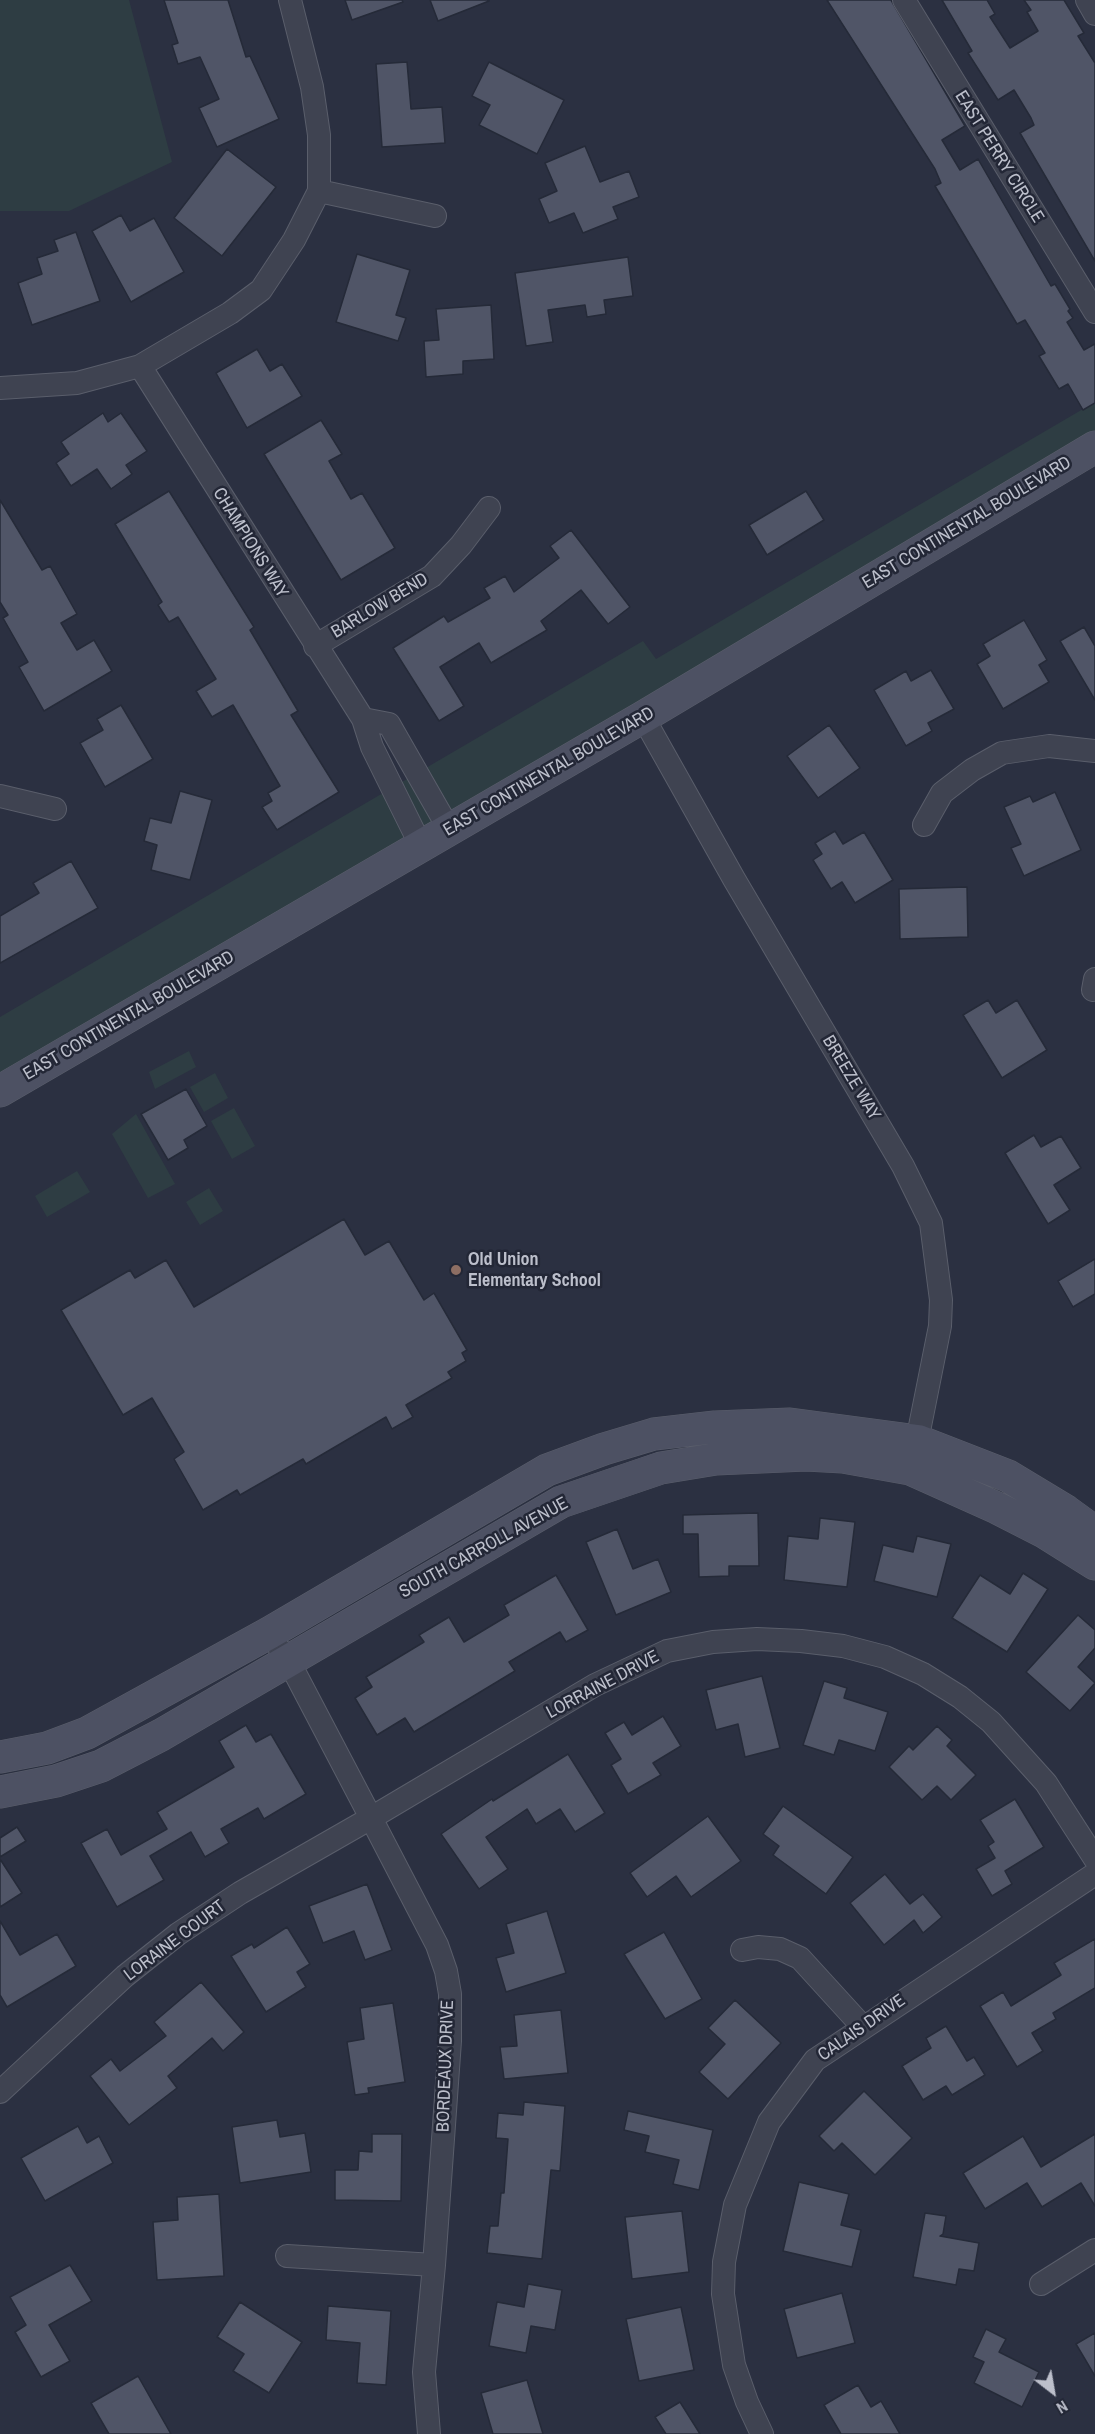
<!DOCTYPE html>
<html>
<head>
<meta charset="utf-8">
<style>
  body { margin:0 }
  #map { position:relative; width:1095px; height:2434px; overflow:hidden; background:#2b3041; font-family:"Archivo Narrow",sans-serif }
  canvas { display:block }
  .north { position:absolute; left:1023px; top:2362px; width:60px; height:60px; -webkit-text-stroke:4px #232736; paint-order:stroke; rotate:149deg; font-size:16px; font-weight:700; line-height:24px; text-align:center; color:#bcbfcb }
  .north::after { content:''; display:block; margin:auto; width:21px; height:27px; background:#bcbfcb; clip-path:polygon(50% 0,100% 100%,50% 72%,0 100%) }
</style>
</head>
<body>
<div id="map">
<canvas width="1095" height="2434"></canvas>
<div class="north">N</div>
</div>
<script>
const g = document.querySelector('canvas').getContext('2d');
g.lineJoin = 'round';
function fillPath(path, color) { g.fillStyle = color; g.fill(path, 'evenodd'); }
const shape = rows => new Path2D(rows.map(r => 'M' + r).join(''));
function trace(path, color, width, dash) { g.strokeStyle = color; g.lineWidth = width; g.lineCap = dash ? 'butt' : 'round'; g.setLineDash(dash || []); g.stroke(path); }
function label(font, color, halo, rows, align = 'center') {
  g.font = font + ' "Archivo Narrow",sans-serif'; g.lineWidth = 5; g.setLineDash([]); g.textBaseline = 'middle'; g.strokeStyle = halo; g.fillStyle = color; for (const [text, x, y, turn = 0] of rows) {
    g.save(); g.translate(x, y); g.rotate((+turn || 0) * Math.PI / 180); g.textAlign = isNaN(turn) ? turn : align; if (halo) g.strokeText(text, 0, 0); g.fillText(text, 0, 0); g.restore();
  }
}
const green = shape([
  [0,0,129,0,172,162,69,211,0,211],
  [1095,402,1095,432,0,1082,0,1017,643,641,656,659],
  [189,1051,196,1067,155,1089,149,1072],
  [215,1073,228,1098,204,1112,190,1087],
  [234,1108,255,1146,232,1159,211,1121],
  [136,1114,175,1184,148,1198,112,1134],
  [77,1171,90,1192,47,1217,35,1196],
  [209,1188,223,1211,200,1225,186,1202]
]);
const building = shape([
  [164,0,228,0,246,57,250,56,279,119,217,147,199,108,219,99,200,57,178,64,172,45,178,43,164,0],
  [345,0,402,0,403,2,352,20,345,0],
  [430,0,489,0,489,1,438,21,430,0],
  [827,0,891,0,965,126,942,140,960,170,978,159,1051,286,1055,284,1070,309,1068,311,1073,318,1067,322,1084,350,1095,344,1095,403,1083,410,1068,384,1059,389,1039,356,1045,353,1025,320,1017,324,935,186,941,183,935,169,827,0],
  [942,0,987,0,995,14,990,17,1010,48,1038,31,1027,12,1031,10,1024,0,1064,0,1084,33,1078,36,1095,63,1095,261,1020,133,1034,125,1031,118,1014,90,998,100,968,53,972,51,942,0],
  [407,62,411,109,442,107,445,143,382,147,376,64,407,62],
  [489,62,564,100,537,154,479,125,490,105,472,96,489,62],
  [585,146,600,182,629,171,639,197,613,207,618,219,583,233,574,213,549,223,539,199,557,191,545,163,585,146],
  [227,149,276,187,222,256,174,218,227,149],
  [121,215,130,231,154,218,184,272,131,302,92,231,121,215],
  [76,232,100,301,32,325,18,283,42,274,37,258,58,251,54,240,76,232],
  [357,254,410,270,396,315,406,318,398,341,336,322,357,254],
  [628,257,633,296,604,300,606,314,587,317,585,305,548,310,553,342,526,346,515,273,628,257],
  [491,305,494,359,463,361,463,374,426,377,424,341,439,340,436,309,491,305],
  [257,349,270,371,282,364,302,396,247,428,216,373,257,349],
  [103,413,108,422,121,413,147,451,126,465,132,474,111,489,97,469,71,486,56,463,69,454,61,442,103,413],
  [321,420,342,454,329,461,351,499,362,493,395,548,341,580,264,454,321,420],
  [169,491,254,627,250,630,298,711,291,715,339,792,277,830,262,807,272,801,268,793,280,786,233,705,212,717,196,691,216,679,178,617,169,622,158,605,162,602,115,524,169,491],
  [806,491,824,520,767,555,749,525,806,491],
  [0,500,42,570,50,566,77,614,61,623,77,650,94,640,112,671,44,711,19,667,28,662,3,618,8,615,0,602,0,500],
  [571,530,630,607,608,624,581,590,541,621,547,630,491,663,479,643,440,667,464,706,439,721,393,648,444,616,448,622,490,598,484,588,505,576,514,592,559,558,550,546,571,530],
  [1024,620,1047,660,1039,665,1049,682,1003,709,977,664,990,656,983,644,1024,620],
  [1084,627,1095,646,1095,700,1060,641,1084,627],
  [931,670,954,709,928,723,932,731,906,746,874,690,906,671,911,681,931,670],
  [121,705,153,759,105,787,80,743,103,730,97,719,121,705],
  [829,725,860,768,818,798,787,756,829,725],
  [180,791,212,800,190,880,151,870,157,845,144,841,150,818,171,823,180,791],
  [1055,792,1081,850,1024,876,1011,848,1021,844,1004,807,1030,796,1033,802,1055,792],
  [835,831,843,844,864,832,893,880,855,903,842,882,831,889,813,860,822,854,815,843,835,831],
  [71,861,98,908,0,963,0,916,39,893,33,883,71,861],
  [967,887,968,937,900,939,899,889,967,887],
  [988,1000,996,1013,1017,1000,1047,1050,1002,1078,963,1015,988,1000],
  [186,1089,207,1126,184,1140,188,1148,168,1160,141,1114,186,1089],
  [1034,1135,1041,1147,1061,1136,1081,1168,1054,1185,1070,1210,1048,1224,1005,1153,1034,1135],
  [344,1219,365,1255,389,1241,424,1300,434,1293,467,1350,462,1353,466,1361,448,1372,452,1378,406,1405,413,1417,392,1429,386,1417,306,1464,303,1459,240,1495,237,1490,203,1510,174,1459,184,1452,152,1398,123,1415,61,1310,130,1270,135,1278,166,1260,194,1307,344,1219],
  [1095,1259,1095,1294,1073,1307,1058,1281,1095,1259],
  [758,1513,759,1566,729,1566,729,1576,699,1577,698,1534,683,1534,683,1515,758,1513],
  [820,1518,855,1522,847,1587,784,1580,788,1536,818,1539,820,1518],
  [617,1529,633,1569,658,1559,671,1592,616,1615,586,1542,617,1529],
  [917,1536,951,1544,937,1597,874,1581,883,1545,913,1552,917,1536],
  [1023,1573,1048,1589,1007,1652,952,1618,980,1575,1010,1594,1023,1573],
  [556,1575,588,1630,566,1642,560,1632,509,1662,515,1671,414,1732,405,1718,377,1735,355,1698,372,1687,366,1677,424,1642,419,1635,449,1617,464,1642,509,1615,504,1605,556,1575],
  [1078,1615,1095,1630,1095,1648,1078,1667,1095,1683,1070,1711,1026,1672,1078,1615],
  [762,1676,780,1748,745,1757,738,1724,716,1730,706,1690,762,1676],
  [824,1681,847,1688,844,1698,888,1712,875,1751,839,1740,834,1755,803,1745,824,1681],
  [663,1716,681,1746,653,1763,661,1775,628,1794,611,1765,621,1759,605,1733,624,1722,632,1735,663,1716],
  [246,1725,256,1742,271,1734,306,1794,264,1819,258,1808,221,1829,229,1843,205,1857,191,1832,150,1856,164,1880,117,1907,81,1843,107,1829,121,1855,167,1829,157,1812,234,1767,219,1741,246,1725],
  [937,1726,952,1740,947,1746,976,1775,951,1800,937,1786,922,1800,889,1767,909,1746,913,1750,937,1726],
  [568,1754,605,1813,575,1832,560,1809,536,1824,527,1809,486,1837,508,1869,479,1889,441,1834,492,1799,493,1801,568,1754],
  [1015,1799,1044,1847,1005,1871,1012,1884,992,1896,976,1869,995,1858,988,1846,994,1842,980,1820,1015,1799],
  [783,1806,853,1857,826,1894,773,1855,779,1846,763,1834,783,1806],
  [708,1816,741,1861,691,1897,676,1876,647,1897,630,1873,708,1816],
  [17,1827,26,1841,0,1857,0,1838,17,1827],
  [0,1859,22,1893,0,1907,0,1859],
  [885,1874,910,1904,923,1894,942,1917,923,1933,914,1920,884,1945,850,1903,885,1874],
  [367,1884,392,1950,365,1960,354,1931,323,1943,309,1906,367,1884],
  [547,1911,566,1973,506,1992,496,1958,514,1953,506,1924,547,1911],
  [0,1921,20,1955,57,1934,76,1966,7,2007,0,1995,0,1921],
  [287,1927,310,1964,297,1972,306,1987,266,2012,231,1956,252,1944,254,1948,287,1927],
  [664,1932,702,1999,665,2019,624,1954,664,1932],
  [1095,1939,1095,1988,1053,2013,1056,2019,1032,2033,1043,2051,1017,2067,980,2006,1003,1992,1011,2006,1061,1975,1054,1963,1095,1939],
  [201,1982,244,2032,223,2051,212,2038,168,2076,177,2088,129,2125,90,2076,111,2059,120,2071,166,2036,154,2022,201,1982],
  [735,2000,781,2043,728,2099,699,2072,725,2044,708,2028,735,2000],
  [393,2003,405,2082,368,2088,369,2093,355,2095,347,2042,364,2039,360,2008,393,2003],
  [561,2010,568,2073,504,2079,500,2047,517,2046,514,2015,561,2010],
  [946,2026,967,2061,974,2057,985,2075,952,2095,946,2086,923,2100,902,2066,931,2048,926,2038,946,2026],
  [864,2091,912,2138,875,2175,842,2143,834,2151,819,2136,864,2091],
  [524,2102,565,2106,560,2171,551,2170,542,2259,487,2253,490,2226,498,2226,501,2193,504,2193,508,2139,496,2138,498,2113,523,2115,524,2102],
  [628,2111,713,2130,699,2190,673,2184,679,2160,645,2152,649,2136,624,2130,628,2111],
  [277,2120,280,2137,305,2133,311,2172,240,2183,232,2127,277,2120],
  [78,2126,87,2143,99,2136,113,2163,45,2201,21,2158,78,2126],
  [372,2134,402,2134,401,2201,335,2200,335,2170,358,2170,359,2151,372,2152,372,2134],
  [1095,2134,1095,2206,1081,2183,1042,2207,1027,2183,985,2209,963,2173,1023,2136,1041,2167,1095,2134],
  [799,2182,849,2194,841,2225,861,2230,852,2267,783,2251,799,2182],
  [219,2194,224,2276,157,2280,153,2222,178,2220,177,2197,219,2194],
  [682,2211,689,2272,632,2279,625,2217,682,2211],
  [925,2213,946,2216,943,2234,940,2236,979,2243,974,2271,959,2269,956,2285,913,2277,925,2213],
  [70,2265,92,2301,49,2325,70,2361,41,2377,15,2332,26,2325,10,2297,70,2265],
  [528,2284,562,2290,555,2330,531,2326,526,2353,489,2346,497,2302,524,2307,528,2284],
  [842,2293,855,2343,797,2358,784,2309,842,2293],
  [240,2302,302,2342,269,2393,233,2371,244,2354,217,2337,240,2302],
  [328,2306,391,2311,386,2385,357,2383,360,2343,326,2340,328,2306],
  [681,2307,694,2370,639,2381,626,2319,681,2307],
  [986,2329,1006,2339,999,2352,1039,2372,1022,2407,974,2383,984,2362,973,2357,986,2329],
  [1095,2333,1095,2376,1076,2344,1095,2333],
  [138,2376,171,2434,109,2434,91,2403,138,2376],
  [527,2380,543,2434,493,2434,481,2393,527,2380],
  [858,2385,871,2407,881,2401,900,2434,841,2434,824,2405,858,2385],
  [680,2402,700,2434,666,2434,655,2417,680,2402]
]);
const minor = shape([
  [904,0,1095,312],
  [1087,0,1095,14],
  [319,191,435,216],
  [140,366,363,719,372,747,421,846],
  [0,388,77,383,140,366,230,313,261,290,294,240,319,191,319,135,312,87,290,0],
  [315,646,432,576,461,545,489,508],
  [643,717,734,879,903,1166,931,1223,941,1300,940,1326,914,1456],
  [363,719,389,724,449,829],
  [0,796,55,809],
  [924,825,942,793,972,770,1002,753,1049,746,1095,751],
  [1093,990,1095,979],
  [280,1650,296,1675,371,1818,437,1945,446,1971,450,1994,450,2041,434,2265,424,2372,429,2434],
  [742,1950,758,1947,780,1949,800,1958,862,2026],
  [0,2092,125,1976,178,1934,240,1893,371,1818,595,1685,667,1651,713,1642,757,1639,801,1641,843,1646,885,1657,923,1674,960,1697,991,1722,1046,1783,1095,1859],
  [287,2256,434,2265],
  [1041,2284,1095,2250],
  [762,2434,747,2402,734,2365,723,2294,724,2262,735,2205,769,2122,815,2060,1095,1874]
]);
const secondary = shape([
  [0,1091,643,717,1095,447],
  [0,1757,47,1748,87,1733,269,1633,547,1470,604,1449,654,1434,715,1427,790,1424,918,1441,1008,1476,1066,1511,1095,1532],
  [0,1792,56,1781,101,1766,161,1735,561,1502,661,1468,716,1459,806,1455,843,1457,910,1469,997,1508,1044,1532,1095,1564]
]);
const markers = [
  [456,1270,6,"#8d6e63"]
];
const streetNames = [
  ["EAST PERRY CIRCLE",999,157,58],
  ["EAST CONTINENTAL BOULEVARD",967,523,-31],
  ["CHAMPIONS WAY",250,543,58],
  ["BARLOW BEND",380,606,-31],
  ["EAST CONTINENTAL BOULEVARD",549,772,-30],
  ["EAST CONTINENTAL BOULEVARD",129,1016,-30],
  ["BREEZE WAY",851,1078,59],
  ["SOUTH CARROLL AVENUE",484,1548,-29],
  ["LORRAINE DRIVE",603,1685,-28],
  ["LORAINE COURT",175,1941,-37],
  ["CALAIS DRIVE",862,2028,-35],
  ["BORDEAUX DRIVE",446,2066,-88]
];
const poiNames = [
  ["Old Union",468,1260],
  ["Elementary School",468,1281]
];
fillPath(green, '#2e3d43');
fillPath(building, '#505567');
trace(building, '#252a38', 1.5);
trace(minor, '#5a5e6b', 24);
trace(secondary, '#5a5e6b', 33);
trace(minor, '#3f4351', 22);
trace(secondary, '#4d5163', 32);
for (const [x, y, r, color] of markers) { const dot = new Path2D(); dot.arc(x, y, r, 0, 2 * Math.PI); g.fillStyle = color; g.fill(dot); trace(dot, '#232736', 2); }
label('18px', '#bcbfcb', '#232736', streetNames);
label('bold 18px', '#bcbfcb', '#232736', poiNames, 'left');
</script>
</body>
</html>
